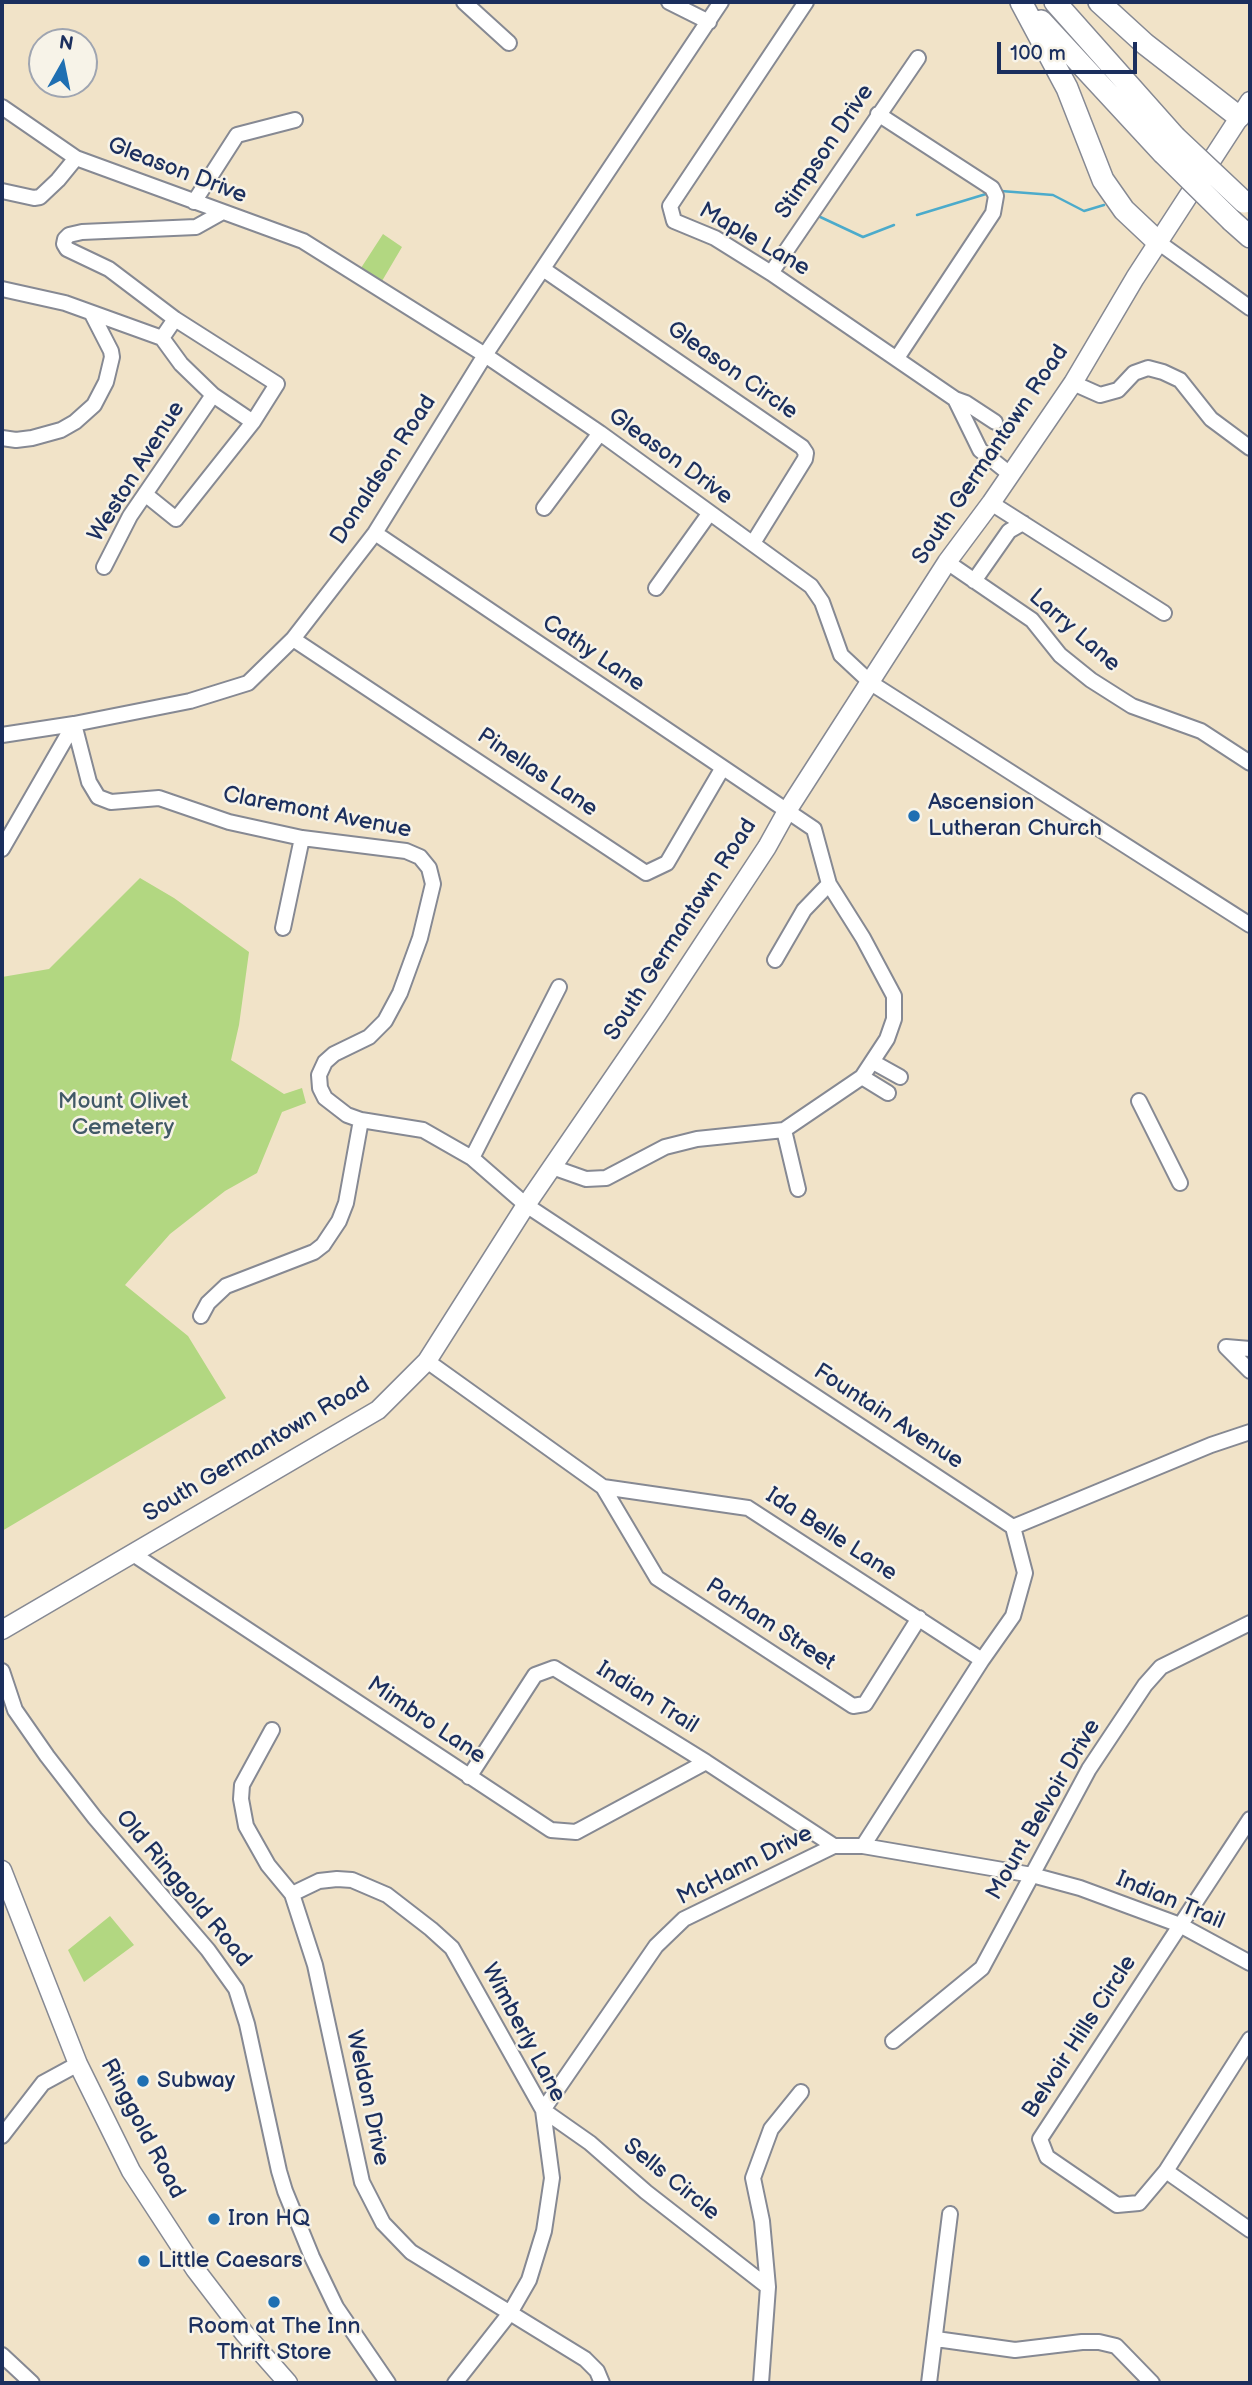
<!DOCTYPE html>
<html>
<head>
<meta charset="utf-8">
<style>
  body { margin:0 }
  #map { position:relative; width:1252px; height:2385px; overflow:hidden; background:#f1e3c8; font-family:"Balsamiq Sans",sans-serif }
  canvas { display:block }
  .frame { position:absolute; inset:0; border:4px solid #1b2f5e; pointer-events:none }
  .north { position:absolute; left:28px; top:28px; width:70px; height:70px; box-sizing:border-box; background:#f7f3e8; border:2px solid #9fa5b1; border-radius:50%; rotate:9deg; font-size:19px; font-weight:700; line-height:28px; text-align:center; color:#1b2f5e }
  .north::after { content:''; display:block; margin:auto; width:24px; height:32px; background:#1f6fb2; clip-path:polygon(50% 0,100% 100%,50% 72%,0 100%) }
  .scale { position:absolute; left:997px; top:42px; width:140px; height:32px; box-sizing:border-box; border:4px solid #1b2f5e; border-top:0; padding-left:9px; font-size:21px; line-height:24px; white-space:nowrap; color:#1b2f5e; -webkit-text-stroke:5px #f7f3e8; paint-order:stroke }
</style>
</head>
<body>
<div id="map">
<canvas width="1252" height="2385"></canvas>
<div class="frame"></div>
<div class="north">N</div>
<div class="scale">100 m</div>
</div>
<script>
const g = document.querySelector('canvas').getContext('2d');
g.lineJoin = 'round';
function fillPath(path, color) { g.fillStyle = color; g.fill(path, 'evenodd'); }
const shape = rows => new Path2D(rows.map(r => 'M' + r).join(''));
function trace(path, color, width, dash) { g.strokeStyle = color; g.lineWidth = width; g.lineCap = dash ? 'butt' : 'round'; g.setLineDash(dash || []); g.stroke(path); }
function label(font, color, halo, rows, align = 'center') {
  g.font = font + ' "Balsamiq Sans",sans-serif'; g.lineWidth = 5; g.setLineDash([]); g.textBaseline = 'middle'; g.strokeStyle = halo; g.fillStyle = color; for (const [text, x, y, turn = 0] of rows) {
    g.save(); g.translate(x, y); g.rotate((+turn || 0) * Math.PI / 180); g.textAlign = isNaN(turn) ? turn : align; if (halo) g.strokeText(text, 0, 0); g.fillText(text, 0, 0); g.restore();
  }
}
const green = shape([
  [383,234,402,247,382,281,361,268],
  [140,878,174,898,249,952,239,1025,231,1060,284,1094,302,1088,306,1103,282,1112,257,1173,225,1191,170,1234,125,1285,188,1336,226,1398,2,1531,2,977,49,969],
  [110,1916,134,1945,84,1982,68,1950]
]);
const stream = shape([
  [1001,191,1053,195,1084,211,1104,205],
  [816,215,863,237,894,225],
  [917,215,986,194]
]);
const minor = shape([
  [464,2,509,43],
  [669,2,709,22],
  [806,2,670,206,674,221,715,238,771,273,955,399,980,450,1011,475],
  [2,107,76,158,303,241,485,355,600,433,811,586,822,602,841,655,871,683,1250,925],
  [878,114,992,188,996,196,993,213,897,358],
  [2,191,34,198,40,197,58,180,76,158],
  [194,202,237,135,295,120],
  [1158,242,1250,308],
  [543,269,802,447,806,453,805,459,753,543],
  [771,273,918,58],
  [2,289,65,303,162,338,175,319],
  [1073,383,1100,395,1118,390,1134,373,1148,368,1163,372,1180,380,1211,419,1250,448],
  [213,395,253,422,277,384,175,319,109,269,67,249,64,244,65,239,69,235,82,232,196,227,221,213],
  [955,399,966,403,995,422],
  [2,438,16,440,32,438,61,430,75,422,94,405,106,382,112,357,111,351,92,314],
  [145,494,176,519,253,422],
  [991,503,1164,613],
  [544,508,600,433],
  [375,533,814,829,829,884,863,938,894,996,894,1019,887,1039,862,1077,784,1130,697,1139,665,1147,606,1178,586,1179,552,1167],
  [947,562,1032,620,1060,655,1091,680,1132,706,1201,731,1250,763],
  [104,567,130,516,213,395,181,364,162,338],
  [974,581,1009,531,1023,523],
  [656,588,709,514],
  [293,639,646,873,667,863,722,769],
  [2,735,74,724,89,782,98,797,111,802,159,798,229,822,302,838,406,851,420,857,429,868,433,884,420,938,400,993,385,1021,369,1037,334,1054,325,1062,319,1075,320,1088,325,1098,347,1115,361,1120,423,1130,472,1158,526,1205,1013,1527,1211,1445,1250,1432],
  [2,849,74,724,190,701,248,683,293,639,375,533,485,355,721,2],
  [283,928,302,838],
  [775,960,804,910,829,884],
  [873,1062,900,1077],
  [862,1077,888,1093],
  [1139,1101,1180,1183],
  [784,1130,798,1189],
  [472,1158,559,987],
  [201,1316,208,1303,226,1286,314,1252,323,1245,339,1221,346,1203,361,1120],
  [1226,1347,1250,1371],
  [1226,1347,1250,1349],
  [427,1361,603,1487,748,1508,982,1660],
  [603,1487,657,1578,853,1706,865,1704,919,1618],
  [133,1554,551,1830,576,1832,706,1762],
  [2,1671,15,1710,47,1756,95,1818,208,1950,236,1989,247,2024,279,2171,285,2191,312,2257,336,2307,388,2383],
  [272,1730,242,1785,241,1799,246,1826,268,1865,292,1894,315,1965,362,2182,383,2223,411,2252,585,2359,597,2371,602,2383],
  [469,1777,535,1675,554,1668,706,1762,834,1846],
  [1250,1819,1040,2139,1047,2157,1117,2205,1139,2203,1166,2171,1250,2039],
  [863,1846,1032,1875,1080,1888,1180,1925,1250,1963],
  [292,1894,319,1881,337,1879,352,1880,387,1895,431,1929,452,1948,543,2110,552,2178,544,2231,529,2280,510,2313,455,2383],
  [893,2041,982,1968,1089,1769,1145,1685,1161,1667,1250,1623],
  [2,2136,43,2083,78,2064],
  [1166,2171,1250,2230],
  [768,2287,646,2192,590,2143,543,2110,656,1946,684,1919,834,1846,863,1846,982,1660,1013,1616,1025,1573,1013,1527],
  [936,2339,1015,2350,1082,2342,1099,2342,1116,2346,1152,2383],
  [2,2355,32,2383],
  [761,2383,768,2287,762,2221,753,2178,771,2129,801,2092],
  [929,2383,950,2214]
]);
const major = shape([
  [2,1630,378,1410,427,1361,526,1205,657,1014,767,847,787,811,947,562,991,503,1073,383,1135,278,1250,101],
  [2,1870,78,2064,131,2171,195,2269,244,2333,288,2383]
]);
const highway = shape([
  [1021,2,1067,88,1103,180,1124,210,1158,242],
  [1055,2,1175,137],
  [1099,2,1145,44,1239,117],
  [1041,21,1163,153],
  [1232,221,1250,237]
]);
const highwayBridge = shape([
  [1175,137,1244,202],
  [1163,153,1232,221]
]);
const markers = [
  [914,816,7,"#1f6fb2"],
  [143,2081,7,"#1f6fb2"],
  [214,2219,7,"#1f6fb2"],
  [144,2261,7,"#1f6fb2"],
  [274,2302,7,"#1f6fb2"]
];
const streetNames = [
  ["Stimpson Drive",825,152,-56],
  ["Gleason Drive",177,171,21],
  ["Maple Lane",754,240,30],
  ["Gleason Circle",732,371,35],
  ["South Germantown Road",991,455,-56],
  ["Gleason Drive",670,457,36],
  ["Donaldson Road",384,470,-57],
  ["Weston Avenue",137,472,-58],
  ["Larry Lane",1074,631,41],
  ["Cathy Lane",593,654,34],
  ["Pinellas Lane",537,773,34],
  ["Claremont Avenue",317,813,11],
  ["South Germantown Road",681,930,-57],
  ["Fountain Avenue",888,1417,33],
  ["South Germantown Road",257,1450,-31],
  ["Ida Belle Lane",831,1535,33],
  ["Parham Street",770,1625,33],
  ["Indian Trail",647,1698,32],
  ["Mimbro Lane",426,1721,34],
  ["Mount Belvoir Drive",1044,1810,-60],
  ["McHann Drive",745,1866,-27],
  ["Old Ringgold Road",183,1889,50],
  ["Indian Trail",1170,1901,23],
  ["Wimberly Lane",523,2033,62],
  ["Belvoir Hills Circle",1080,2037,-57],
  ["Weldon Drive",367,2098,78],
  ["Ringgold Road",142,2129,62],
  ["Sells Circle",671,2180,39]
];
const poiNames = [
  ["Ascension",928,803],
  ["Lutheran Church",928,829],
  ["Subway",157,2081],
  ["Iron HQ",228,2219],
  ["Little Caesars",158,2261],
  ["Room at The Inn",274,2327,"center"],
  ["Thrift Store",274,2353,"center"]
];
const parkNames = [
  ["Mount Olivet",123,1102],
  ["Cemetery",123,1128]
];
fillPath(green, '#b2d781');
trace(stream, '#4cabcb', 2.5);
trace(minor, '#868993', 18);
trace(major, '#868993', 21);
trace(highway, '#868993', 24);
trace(minor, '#fff', 14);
trace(major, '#fff', 18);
trace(highway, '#fff', 21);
trace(highwayBridge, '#868993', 24, []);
trace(highwayBridge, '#fff', 21);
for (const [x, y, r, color] of markers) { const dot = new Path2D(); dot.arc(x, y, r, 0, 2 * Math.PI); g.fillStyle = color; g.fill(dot); trace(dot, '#f7f3e8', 2.5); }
label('23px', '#1b2f5e', '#f7f3e8', streetNames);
label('23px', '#1b2f5e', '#f7f3e8', poiNames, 'left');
label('23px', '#415967', '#f7f3e8', parkNames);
</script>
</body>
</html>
